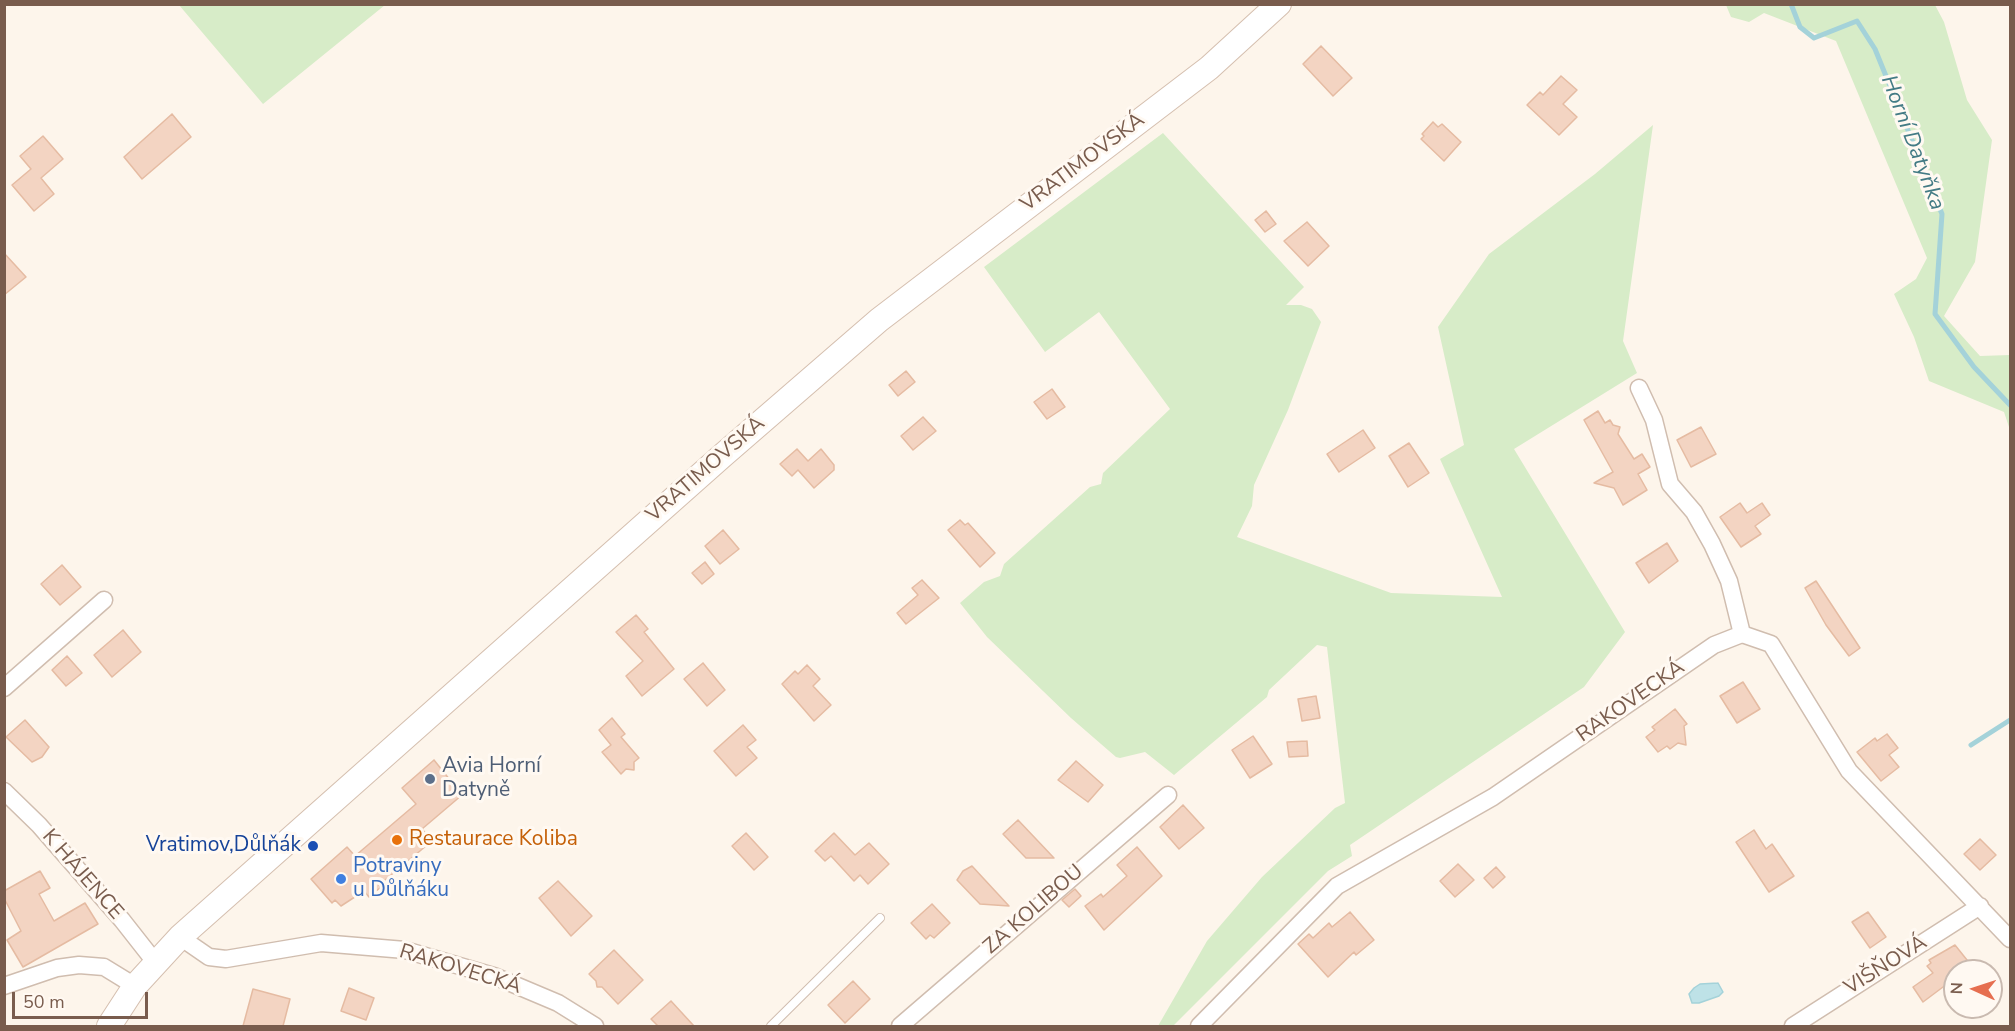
<!DOCTYPE html>
<meta charset="utf-8">
<style>
body{margin:0}
#map{position:relative;width:2015px;height:1031px;overflow:hidden;background:#fdf5eb;font-family:"Nunito Sans",sans-serif}
canvas{display:block}
.frame{position:absolute;inset:0;border:6px solid #795c4d;pointer-events:none}
.north{position:absolute;left:1943px;top:959px;width:60px;height:60px;box-sizing:border-box;background:#fff9f2;border:2px solid #c9bab0;border-radius:50%;rotate:273deg;font-size:16px;font-weight:700;line-height:24px;text-align:center;color:#795c4d}
.north::after{content:'';display:block;margin:auto;width:21px;height:27px;background:#e66f50;clip-path:polygon(50% 0,100% 100%,50% 72%,0 100%)}
.scale{position:absolute;left:12px;top:992px;width:136px;height:27px;box-sizing:border-box;border:3px solid #795c4d;border-top:0;padding-left:8px;font-size:18px;line-height:21px;white-space:nowrap;color:#795c4d;-webkit-text-stroke:4px #fff9f2;paint-order:stroke}
</style>
<div id="map">
<canvas width="2015" height="1031"></canvas>
<div class="frame"></div>
<div class="north">N</div>
<div class="scale">50 m</div>
</div>
<script>
const ctx = document.querySelector('canvas').getContext('2d');
ctx.lineJoin = 'round';
function fillPath(path, color) { ctx.fillStyle = color; ctx.fill(path, 'evenodd'); }
const shape = rows => new Path2D(rows.map(r => 'M' + r).join(''));
function trace(path, color, width, dash) { ctx.strokeStyle = color; ctx.lineWidth = width; ctx.lineCap = dash ? 'butt' : 'round'; ctx.setLineDash(dash || []); ctx.stroke(path); }
function drawText(font, color, halo, rows, align = 'center') {
  ctx.font = font + ' "Nunito Sans",sans-serif'; ctx.lineWidth = 6; ctx.setLineDash([]); ctx.textBaseline = 'middle'; ctx.strokeStyle = halo; ctx.fillStyle = color; for (const [text, x, y, turn = 0] of rows) {
    ctx.save(); ctx.translate(x, y); ctx.rotate((+turn || 0) * Math.PI / 180); ctx.textAlign = isNaN(turn) ? turn : align; if (halo) ctx.strokeText(text, 0, 0); ctx.fillText(text, 0, 0); ctx.restore();
  }
}
fillPath(shape([
 [179,5,385,5,263,104],
 [1726,5,1935,5,1944,22,1967,100,1992,140,1975,262,1944,316,1980,356,2010,355,2010,430,2004,412,1929,381,1914,337,1894,294,1916,279,1927,258,1836,41,1764,13,1749,22,1731,17],
 [1653,125,1623,341,1637,373,1514,449,1625,632,1584,687,1350,845,1352,856,1328,871,1173,1026,1158,1026,1207,941,1262,877,1335,808,1345,803,1327,647,1317,645,1269,690,1267,697,1174,775,1145,752,1120,758,1116,757,1071,718,987,637,960,603,984,582,1000,576,1004,564,1090,487,1101,484,1103,473,1170,409,1099,312,1045,352,984,267,1163,133,1304,287,1286,305,1301,305,1312,309,1321,322,1288,410,1254,485,1252,506,1237,537,1391,593,1502,597,1440,459,1464,445,1438,327,1489,254,1595,174]
]), '#d7ecc8');
const water = shape([
 [1718,983,1723,992,1719,996,1699,1003,1692,1003,1689,994,1694,988,1700,984,1718,983]
]);
fillPath(water, '#bee2e7');
trace(water, '#a4d2d9', 1.5);
trace(shape([
 [1791,4,1800,27,1814,38,1857,21,1875,49,1942,214,1935,314,1974,367,2010,405],
 [1971,745,2010,720]
]), '#a4d2d9', 5);
const building = shape([
 [1321,46,1352,78,1333,96,1303,64,1321,46],
 [1561,76,1577,90,1563,104,1577,117,1559,135,1527,105,1540,92,1543,95,1561,76],
 [172,114,191,137,142,179,124,157,172,114],
 [1433,122,1438,127,1442,124,1461,142,1444,161,1421,139,1424,136,1422,134,1433,122],
 [43,136,63,159,41,178,54,194,34,211,12,185,31,169,20,156,43,136],
 [1266,211,1276,224,1265,232,1255,220,1266,211],
 [1307,222,1329,246,1308,266,1284,241,1307,222],
 [4,253,26,277,4,295,4,253],
 [906,371,915,382,898,396,889,385,906,371],
 [1052,389,1065,407,1047,419,1034,402,1052,389],
 [1598,411,1605,423,1610,420,1613,425,1620,427,1618,434,1634,459,1642,454,1650,467,1638,474,1647,490,1623,505,1614,488,1594,483,1613,472,1584,420,1598,411],
 [923,417,936,431,913,450,901,436,923,417],
 [1701,427,1716,454,1691,467,1677,440,1701,427],
 [1363,430,1375,448,1339,472,1327,454,1363,430],
 [1409,443,1429,473,1408,487,1389,456,1409,443],
 [797,449,808,461,821,449,834,465,834,470,814,488,798,470,792,476,780,464,797,449],
 [1740,503,1747,513,1762,503,1770,515,1755,526,1761,534,1741,547,1720,517,1740,503],
 [960,520,965,525,968,523,995,553,980,567,948,530,960,520],
 [723,530,739,549,720,564,705,546,723,530],
 [1667,543,1678,561,1649,583,1636,563,1667,543],
 [705,562,714,574,702,584,692,573,705,562],
 [62,565,81,587,60,605,41,584,62,565],
 [922,580,939,598,906,624,897,613,918,595,912,588,922,580],
 [1816,581,1860,648,1849,656,1826,625,1805,588,1816,581],
 [636,615,648,629,644,632,674,669,642,696,626,676,643,661,616,632,636,615],
 [123,630,141,652,112,677,94,655,123,630],
 [67,656,82,673,66,686,52,670,67,656],
 [703,663,725,690,707,706,684,679,703,663],
 [807,665,820,679,813,686,831,705,814,721,782,684,795,671,798,674,807,665],
 [1743,682,1760,709,1737,723,1720,696,1743,682],
 [1316,696,1320,718,1302,721,1298,699,1316,696],
 [1675,709,1687,724,1684,726,1686,745,1678,743,1670,749,1667,746,1658,752,1646,737,1655,730,1652,727,1675,709],
 [612,718,625,734,621,737,639,758,634,762,634,770,626,769,621,774,602,752,611,745,599,730,612,718],
 [25,720,49,747,42,757,32,762,6,737,25,720],
 [743,725,756,740,747,747,757,758,736,776,714,751,743,725],
 [1887,734,1898,748,1889,755,1899,767,1881,781,1857,752,1875,738,1877,741,1887,734],
 [1253,736,1272,764,1250,778,1232,750,1253,736],
 [1307,741,1308,756,1289,757,1287,742,1307,741],
 [434,760,462,795,422,829,432,841,379,885,381,887,369,897,364,891,341,906,335,900,332,903,311,879,347,847,355,856,416,804,402,788,434,760],
 [1076,761,1103,785,1088,802,1058,780,1076,761],
 [1183,805,1204,828,1179,849,1160,827,1183,805],
 [1018,820,1054,858,1026,858,1003,834,1018,820],
 [1754,830,1766,849,1772,844,1794,876,1769,892,1736,842,1754,830],
 [746,833,768,857,754,870,732,846,746,833],
 [834,833,855,855,869,843,889,864,868,884,860,875,854,881,831,856,825,861,815,851,834,833],
 [1980,839,1996,855,1980,870,1964,854,1980,839],
 [1137,847,1162,876,1104,930,1085,906,1101,894,1103,897,1127,876,1117,865,1137,847],
 [1458,864,1474,880,1455,897,1440,881,1458,864],
 [972,866,1009,906,980,904,957,880,963,871,972,866],
 [1496,867,1505,877,1493,888,1484,878,1496,867],
 [40,871,50,888,39,894,54,921,85,903,98,924,23,967,7,940,21,931,4,898,4,891,40,871],
 [558,881,592,916,571,936,539,898,558,881],
 [1075,889,1081,896,1069,907,1062,900,1075,889],
 [932,904,950,923,934,938,930,935,926,939,911,923,932,904],
 [1350,912,1374,940,1356,955,1354,952,1328,977,1298,944,1309,934,1313,938,1329,923,1332,927,1350,912],
 [1868,912,1886,937,1870,948,1852,922,1868,912],
 [1955,945,1971,965,1964,971,1955,971,1955,978,1923,1002,1913,987,1933,973,1927,966,1931,963,1929,960,1955,945],
 [614,950,643,980,618,1004,602,987,597,987,596,981,589,974,614,950],
 [853,981,870,999,845,1023,828,1005,853,981],
 [349,988,374,998,366,1020,341,1011,349,988],
 [253,989,290,999,283,1026,243,1026,253,989],
 [671,1001,694,1026,658,1026,651,1019,671,1001]
]);
fillPath(building, '#f3d4c2');
trace(building, '#e5bba2', 1.5);
const lane = shape([
 [771,1026,880,918]
]);
const street = shape([
 [1639,388,1654,420,1670,484,1694,512,1712,544,1729,581,1742,634],
 [4,688,104,600],
 [4,791,39,825,122,920,155,962],
 [180,937,209,957,226,959,321,943,405,950,494,976,558,1003,595,1026],
 [4,986,57,968,79,965,104,967,135,986],
 [900,1026,1168,795],
 [1199,1026,1337,886,1493,797,1714,645,1742,634,1771,644,1849,771,2010,939],
 [1793,1026,1980,906]
]);
const secondary = shape([
 [109,1026,135,986,180,937,722,456,879,320,1209,68,1279,4]
]);
trace(lane, '#d0bdaf', 10);
trace(street, '#d0bdaf', 19);
trace(secondary, '#d5bfaf', 26);
trace(lane, '#fff', 8);
trace(street, '#fff', 16);
trace(secondary, '#fff', 24);
for (const [x, y, r, color] of [
 [430,779,6,"#5c6f8a"],
 [397,840,6,"#e8710a"],
 [313,846,6,"#1a4fb4"],
 [341,879,6,"#3f7fe0"]
]) { const dot = new Path2D(); dot.arc(x, y, r, 0, 2 * Math.PI); ctx.fillStyle = color; ctx.fill(dot); trace(dot, '#fff9f2', 2); }
drawText('21px', '#795c4d', '#fff9f2', [
 ["VRATIMOVSKÁ",1083,163,-37],
 ["VRATIMOVSKÁ",706,470,-41],
 ["RAKOVECKÁ",1631,702,-35],
 ["K HÁJENCE",82,875,49],
 ["ZA KOLIBOU",1034,910,-41],
 ["VIŠŇOVÁ",1886,966,-32],
 ["RAKOVECKÁ",460,970,17]
]);
drawText('21px', '#4e5e75', '#fff9f2', [
 ["Avia Horní",442,767],
 ["Datyně",442,791]
], 'left');
drawText('21px', '#c56008', '#fff9f2', [
 ["Restaurace Koliba",409,840]
], 'left');
drawText('21px', '#164399', '#fff9f2', [
 ["Vratimov,Důlňák",301,846]
], 'right');
drawText('21px', '#366cbe', '#fff9f2', [
 ["Potraviny",353,867],
 ["u Důlňáku",353,891]
], 'left');
drawText('italic 22px', '#437b85', '#fff9f2', [
 ["Horní Datyňka",1912,143,69]
]);
</script>
